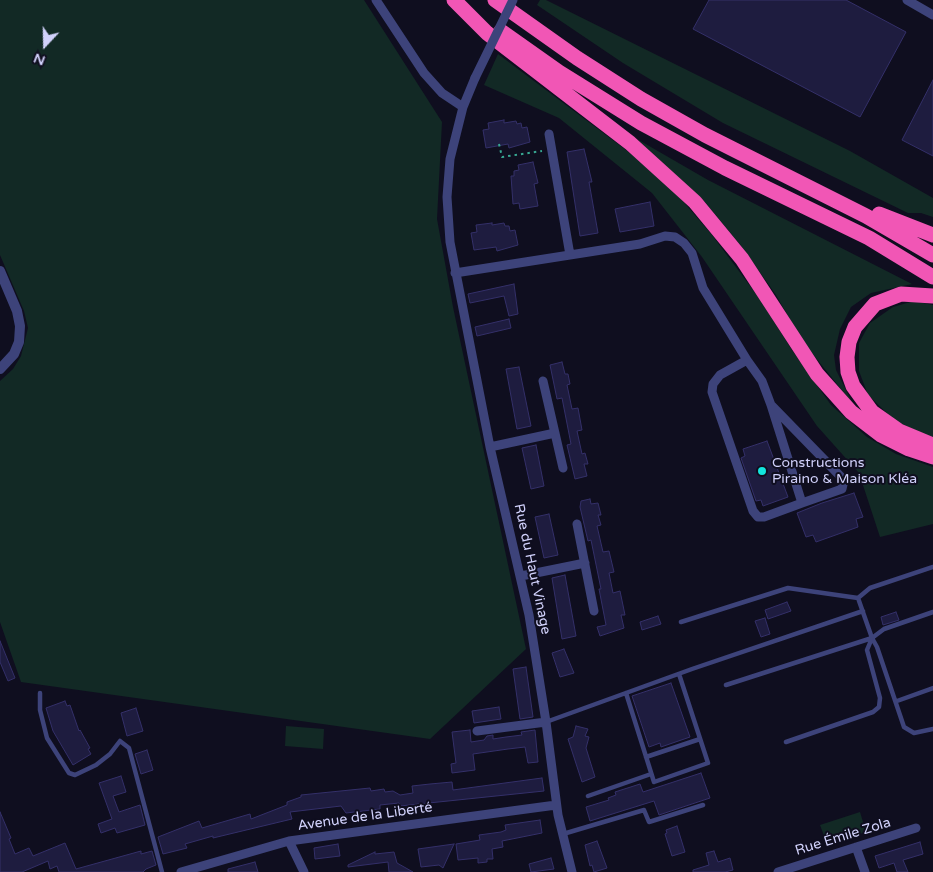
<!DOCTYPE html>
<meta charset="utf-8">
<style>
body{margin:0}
#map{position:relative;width:933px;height:872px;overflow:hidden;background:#0f0e1f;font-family:"Varela Round",sans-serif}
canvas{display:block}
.north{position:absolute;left:20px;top:20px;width:50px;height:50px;-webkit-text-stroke:4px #0f0e1f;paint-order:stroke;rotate:201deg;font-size:14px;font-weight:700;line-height:20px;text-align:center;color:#d1d1fb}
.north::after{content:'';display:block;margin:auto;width:18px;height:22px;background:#d1d1fb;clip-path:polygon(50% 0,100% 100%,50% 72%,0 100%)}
</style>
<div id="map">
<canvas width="933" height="872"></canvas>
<div class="north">N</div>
</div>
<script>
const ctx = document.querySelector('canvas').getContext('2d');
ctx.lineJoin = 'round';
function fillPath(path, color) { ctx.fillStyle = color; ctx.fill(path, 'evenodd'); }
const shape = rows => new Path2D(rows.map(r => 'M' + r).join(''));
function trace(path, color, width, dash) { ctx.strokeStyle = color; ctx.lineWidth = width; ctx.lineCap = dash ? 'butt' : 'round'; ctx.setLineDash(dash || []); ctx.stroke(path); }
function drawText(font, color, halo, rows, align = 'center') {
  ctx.font = font + ' "Varela Round",sans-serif'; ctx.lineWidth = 4; ctx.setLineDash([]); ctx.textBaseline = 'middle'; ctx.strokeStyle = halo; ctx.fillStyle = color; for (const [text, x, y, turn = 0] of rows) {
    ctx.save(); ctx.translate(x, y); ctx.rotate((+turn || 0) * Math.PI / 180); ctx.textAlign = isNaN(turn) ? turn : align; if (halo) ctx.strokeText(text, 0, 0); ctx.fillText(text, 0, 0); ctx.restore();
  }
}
fillPath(shape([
 [0,0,364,0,442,122,437,219,453,307,526,649,430,739,21,682,0,622,0,381,13,369,21,356,28,328,24,311,0,255],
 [540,0,546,0,850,151,933,198,933,217,921,213,908,213,723,123,623,63,537,5],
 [498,54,630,153,676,193,712,235,759,298,792,350,831,405,867,437,896,454,933,467,933,524,880,537,859,473,817,426,702,257,652,193,559,118,484,85],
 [637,139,708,180,912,284,871,293,851,307,840,329,834,355,836,370,853,404,803,342,776,295,742,247,705,202],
 [914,301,933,305,933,439,894,420,868,395,859,371,859,343,870,323,893,307],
 [286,726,324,729,323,749,285,746],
 [860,812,866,832,827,844,820,825]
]), '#122925');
const building = shape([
 [709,0,846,0,906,32,860,117,693,29,709,0],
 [933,80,933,156,902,140,933,80],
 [504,120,504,123,516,121,517,124,521,123,522,128,527,127,530,142,509,148,508,144,486,148,483,130,489,129,488,123,504,120],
 [584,149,592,182,589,182,598,233,580,236,567,152,584,149],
 [533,162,538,183,534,184,538,206,520,209,519,203,513,204,511,176,514,176,514,171,519,170,518,165,533,162],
 [650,202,654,226,620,232,615,209,650,202],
 [492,223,492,225,504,223,505,226,509,226,510,231,515,230,518,245,497,251,496,247,474,250,471,233,477,232,476,225,492,223],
 [514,284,518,314,509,316,504,296,470,303,468,294,514,284],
 [509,319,511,328,477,336,475,327,509,319],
 [562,362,565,374,568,374,570,384,567,385,572,409,578,408,582,430,577,431,582,454,585,453,588,464,584,464,587,476,575,479,567,445,571,444,562,398,557,399,550,365,562,362],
 [519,367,531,426,517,429,506,369,519,367],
 [767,441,788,497,763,506,761,500,756,501,741,458,745,456,743,449,767,441],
 [536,445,544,486,531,489,522,448,536,445],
 [854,493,863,517,856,519,858,527,816,542,813,535,806,537,797,513,822,503,854,493],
 [590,499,591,504,598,503,601,515,598,515,601,525,597,526,603,552,609,551,614,572,609,573,613,593,620,591,625,615,621,615,624,628,600,636,597,627,606,625,599,589,601,589,591,540,588,541,580,507,581,501,590,499],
 [549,514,558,555,544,558,535,517,549,514],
 [565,575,576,636,562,639,552,578,565,575],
 [787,602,791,611,768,619,765,610,787,602],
 [896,612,899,620,883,625,881,617,896,612],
 [658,616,661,624,642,630,640,622,658,616],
 [765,618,770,634,761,637,755,621,765,618],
 [0,641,15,678,8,681,0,662,0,641],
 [564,649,574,673,560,677,552,653,564,649],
 [526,667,533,717,520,719,513,669,526,667],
 [671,683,690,737,661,747,660,743,649,747,632,696,671,683],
 [65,701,67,706,70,705,79,731,80,730,90,748,88,749,91,754,73,765,53,731,46,708,65,701],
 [499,707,501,719,474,723,472,711,499,707],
 [136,708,143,731,127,736,121,713,136,708],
 [576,726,588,729,585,736,589,737,586,748,595,777,582,782,568,739,573,737,576,726],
 [470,730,471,742,484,740,487,736,493,735,493,739,506,737,522,735,521,732,535,730,538,762,528,763,525,747,508,749,473,754,475,770,452,773,451,764,456,763,452,732,470,730],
 [147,750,153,770,141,774,135,754,147,750],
 [701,773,710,798,659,815,654,801,590,821,586,807,609,800,608,798,616,795,615,792,640,784,643,792,701,773],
 [121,776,126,792,113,796,119,812,140,805,145,825,117,833,115,828,101,833,98,824,112,819,99,783,121,776],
 [542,778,544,791,400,806,399,803,380,805,380,809,346,813,341,806,290,812,292,819,213,838,213,836,185,844,187,848,163,854,158,837,199,821,202,828,250,814,251,819,287,805,287,802,301,797,301,795,370,788,371,791,384,789,385,792,393,791,400,795,413,793,412,786,430,784,452,782,453,790,542,778],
 [0,812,11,838,9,839,15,854,29,848,33,856,65,843,76,869,141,851,141,854,152,851,156,865,146,869,143,872,59,872,57,866,50,869,48,861,22,872,0,872,0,812],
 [540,820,542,833,502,841,503,847,492,849,493,859,487,859,487,862,478,863,478,858,458,860,456,844,480,840,479,835,501,832,506,830,505,825,540,820],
 [677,826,685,852,672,856,665,834,667,833,666,830,677,826],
 [597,841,607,868,594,872,592,865,590,866,585,845,597,841],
 [920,842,923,854,903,860,908,872,897,872,894,863,879,868,875,856,920,842],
 [338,844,340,856,315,859,314,848,338,844],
 [454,844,443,868,439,865,421,867,418,849,454,844],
 [714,851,718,862,730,858,733,870,725,872,693,872,693,870,709,865,706,853,714,851],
 [375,852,375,854,394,852,397,863,413,872,389,872,388,862,348,867,348,865,375,852],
 [551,858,554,869,531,872,529,864,551,858],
 [255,862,258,872,228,872,228,869,255,862]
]);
fillPath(building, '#1e1c3f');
trace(building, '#343069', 1);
trace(shape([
 [499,144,502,157,542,151]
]), '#38a892', 2, [2.5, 4]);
trace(shape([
 [858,598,870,588,933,567],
 [681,622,788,588,858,598,872,638,867,650,880,698,879,707,873,712,786,742],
 [872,638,877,647,904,727,914,733,933,729],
 [726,685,872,638,884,629,933,612],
 [40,693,40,710,47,738,69,773,75,775,96,765,110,754,120,741,129,748,162,872],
 [626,693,654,782,708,763,679,674],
 [897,701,933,688],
 [546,722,692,669,863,611],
 [646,757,700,739],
 [588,796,651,774],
 [563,834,644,810,649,822,703,805]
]), '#3d437a', 4.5);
trace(shape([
 [376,0,424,73,442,93,463,107],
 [907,0,933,15],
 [475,78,463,107,450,159,447,197,450,242,490,447,529,615,546,722,558,815,572,872],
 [549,134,570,255],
 [455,273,640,244,665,236,675,237,684,243,692,253,703,288,747,360,720,375,713,384,712,392,753,511,758,517,764,517,802,503,771,405,762,381,747,360],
 [543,381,563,468],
 [772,406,844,480,842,489,802,503],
 [490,447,555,433],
 [577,524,594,611],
 [521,576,585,563],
 [477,731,546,722],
 [289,841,304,872],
 [856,847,865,872],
 [181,872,289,841,556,805],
 [778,872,916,828]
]), '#3d437a', 9);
trace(shape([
 [0,271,17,311,20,326,19,342,14,354,0,369]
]), '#3d437a', 10);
trace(shape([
 [454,0,487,33,630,143,695,202,742,259,817,374,851,412,881,435,909,449,933,457],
 [495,0,577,58,641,99,705,135,866,216,933,255],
 [501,31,559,72,641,123,725,168,869,238,933,277],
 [879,214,933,235],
 [933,296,901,294,875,304,855,327,849,342,847,357,848,372,853,386,872,412,899,431,933,445]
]), '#f156b5', 15);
trace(shape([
 [475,78,513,0]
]), '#3d437a', 9);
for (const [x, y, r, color] of [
 [762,471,5,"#13e5de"]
]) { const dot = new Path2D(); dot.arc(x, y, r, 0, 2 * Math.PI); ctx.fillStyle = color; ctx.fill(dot); trace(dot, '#0f0e1f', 2); }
drawText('14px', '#d1d1fb', '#0f0e1f', [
 ["Constructions",772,463],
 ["Piraino & Maison Kléa",772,479]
], 'left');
drawText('14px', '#d1d1fb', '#0f0e1f', [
 ["Rue du Haut Vinage",532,569,78],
 ["Avenue de la Liberté",365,817,-8],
 ["Rue Émile Zola",843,837,-17]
]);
</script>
